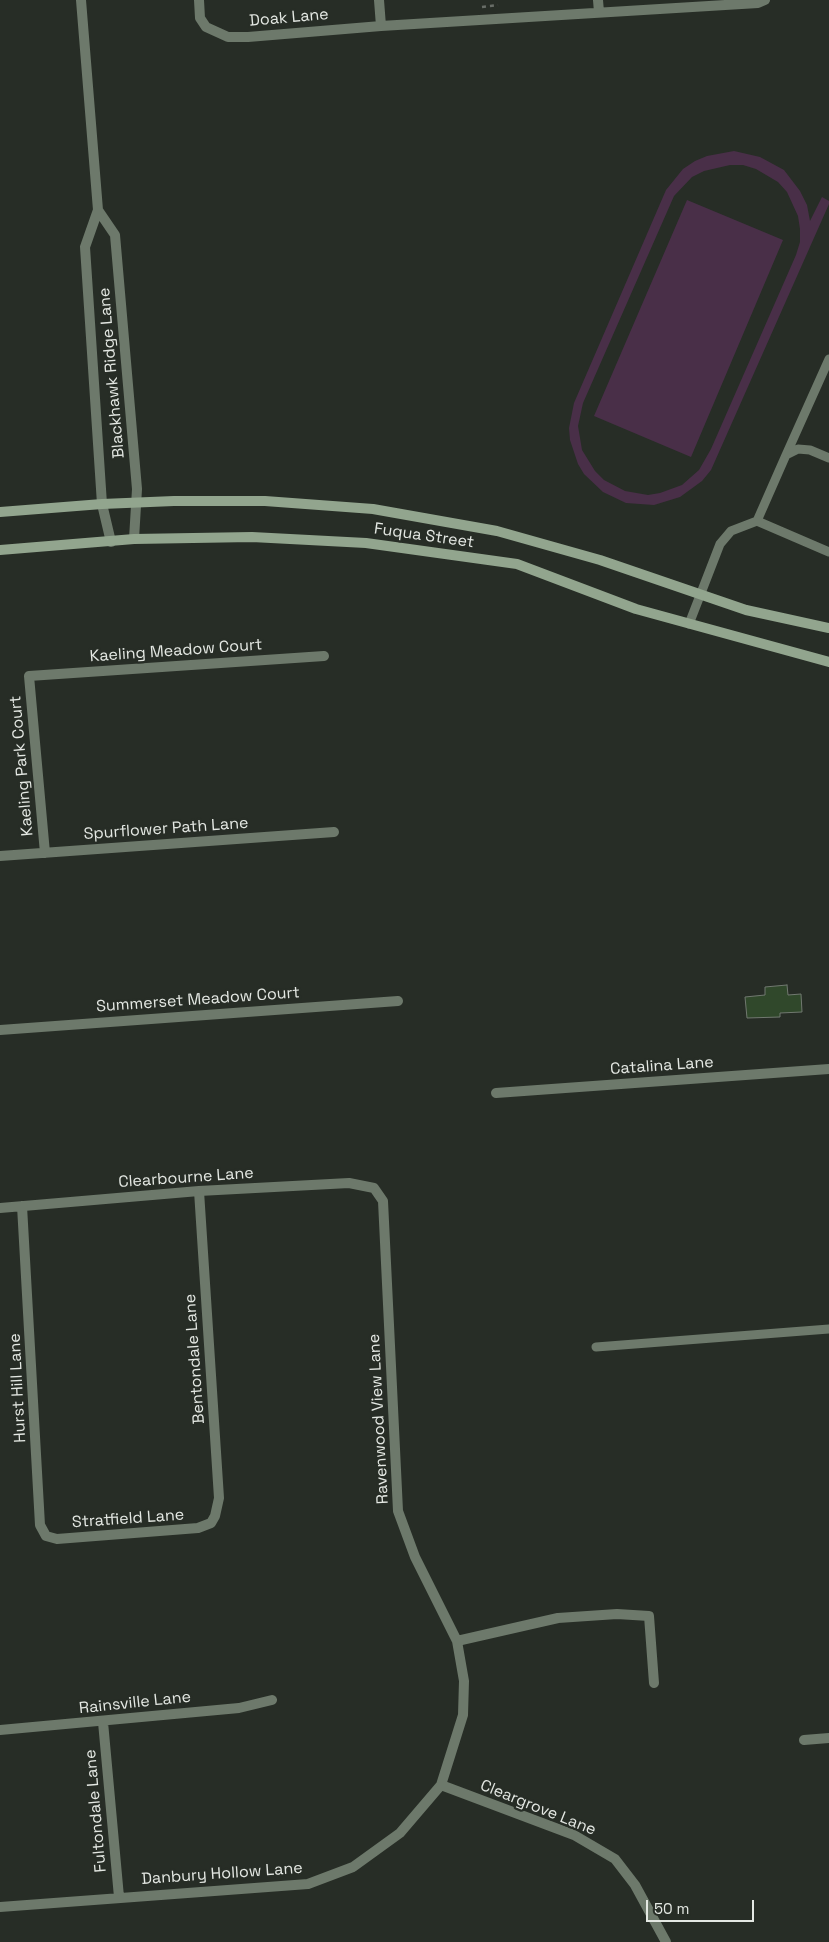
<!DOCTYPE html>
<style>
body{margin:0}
#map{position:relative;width:829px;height:1942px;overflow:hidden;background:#272d26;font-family:"Space Grotesk",sans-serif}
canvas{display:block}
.scale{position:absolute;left:646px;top:1900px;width:108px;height:22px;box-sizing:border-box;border:2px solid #e4e8e3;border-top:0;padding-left:6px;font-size:15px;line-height:18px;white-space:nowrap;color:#e4e8e3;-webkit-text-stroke:4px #272d26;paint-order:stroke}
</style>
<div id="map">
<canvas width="829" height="1942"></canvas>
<div class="scale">50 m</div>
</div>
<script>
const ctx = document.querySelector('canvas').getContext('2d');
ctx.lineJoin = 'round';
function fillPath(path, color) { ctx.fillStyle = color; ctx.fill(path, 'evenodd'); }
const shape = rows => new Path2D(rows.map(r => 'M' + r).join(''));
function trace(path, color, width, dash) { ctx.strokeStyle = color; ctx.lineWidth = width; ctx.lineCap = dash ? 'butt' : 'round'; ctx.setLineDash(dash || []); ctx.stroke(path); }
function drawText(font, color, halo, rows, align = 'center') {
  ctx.font = font + ' "Space Grotesk",sans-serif'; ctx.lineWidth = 4.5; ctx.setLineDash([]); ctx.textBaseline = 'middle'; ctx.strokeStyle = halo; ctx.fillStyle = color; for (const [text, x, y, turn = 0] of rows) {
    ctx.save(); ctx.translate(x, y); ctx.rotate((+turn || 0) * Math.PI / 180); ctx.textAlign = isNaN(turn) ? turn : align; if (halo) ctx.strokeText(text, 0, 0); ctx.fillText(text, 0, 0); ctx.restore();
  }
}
fillPath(shape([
 [734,151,760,157,784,170,800,191,807,205,810,221,822,197,829,201,829,204,711,470,702,481,680,497,654,505,626,503,603,492,584,474,578,464,570,440,569,428,574,403,666,190,683,169,695,161,707,156],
 [730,165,743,165,756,169,778,182,787,192,798,216,800,229,800,242,796,255,711,449,699,470,682,485,660,493,648,495,625,491,604,480,595,471,582,450,578,426,583,403,674,196,692,177,704,171],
 [687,200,783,240,691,457,594,416]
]), '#492f48');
const building = shape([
 [787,985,788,995,801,994,802,1012,780,1013,780,1017,747,1018,745,997,765,995,765,987,787,985]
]);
fillPath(building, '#30482b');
trace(building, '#717970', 1);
trace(shape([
 [482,7,498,5]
]), '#686d67', 2.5, [4, 4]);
trace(shape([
 [786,455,829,359],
 [757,521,786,455,798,449,810,450,829,458],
 [689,624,720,544,731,531,757,521,829,552],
 [596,1347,829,1329]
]), '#6d796b', 9);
trace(shape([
 [81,0,98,210,85,247,102,504,111,542],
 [199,0,200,18,206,27,228,37,248,37,381,26,758,3,765,0],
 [379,0,381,26],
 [598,0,599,12],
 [98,210,115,235,137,489,134,539],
 [45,853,29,676,324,656],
 [0,856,334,832],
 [0,1030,398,1001],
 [496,1093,829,1069],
 [22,1206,40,1525,46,1536,57,1539,198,1528,211,1523,215,1516,219,1498,199,1191],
 [0,1208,199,1191,349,1183,374,1188,383,1201,398,1511,415,1557,457,1641,464,1681,463,1715,441,1785,400,1833,353,1867,308,1884,0,1907],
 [457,1641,558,1618,617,1614,649,1616,654,1683],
 [103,1722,119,1897],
 [0,1730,239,1708,272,1700],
 [804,1740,829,1738],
 [441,1785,574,1835,615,1859,635,1885,666,1942]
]), '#6d796b', 10);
trace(shape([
 [0,512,102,504,174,501,265,501,373,509,497,531,600,560,746,610,829,628],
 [0,550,134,539,252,537,366,543,517,564,636,609,829,662]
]), '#92a58e', 10);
drawText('16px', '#e4e8e3', '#272d26', [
 ["Doak Lane",289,18,-5],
 ["Blackhawk Ridge Lane",112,373,-95],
 ["Fuqua Street",424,536,8],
 ["Kaeling Meadow Court",176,651,-4],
 ["Kaeling Park Court",22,766,-95],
 ["Spurflower Path Lane",166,829,-4],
 ["Summerset Meadow Court",198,1000,-4],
 ["Catalina Lane",662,1066,-4],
 ["Clearbourne Lane",186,1178,-4],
 ["Bentondale Lane",195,1359,-94],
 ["Hurst Hill Lane",18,1388,-93],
 ["Ravenwood View Lane",379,1419,-93],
 ["Stratfield Lane",128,1519,-4],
 ["Rainsville Lane",135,1703,-6],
 ["Cleargrove Lane",538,1808,22],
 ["Fultondale Lane",96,1811,-95],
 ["Danbury Hollow Lane",222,1874,-4]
]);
</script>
